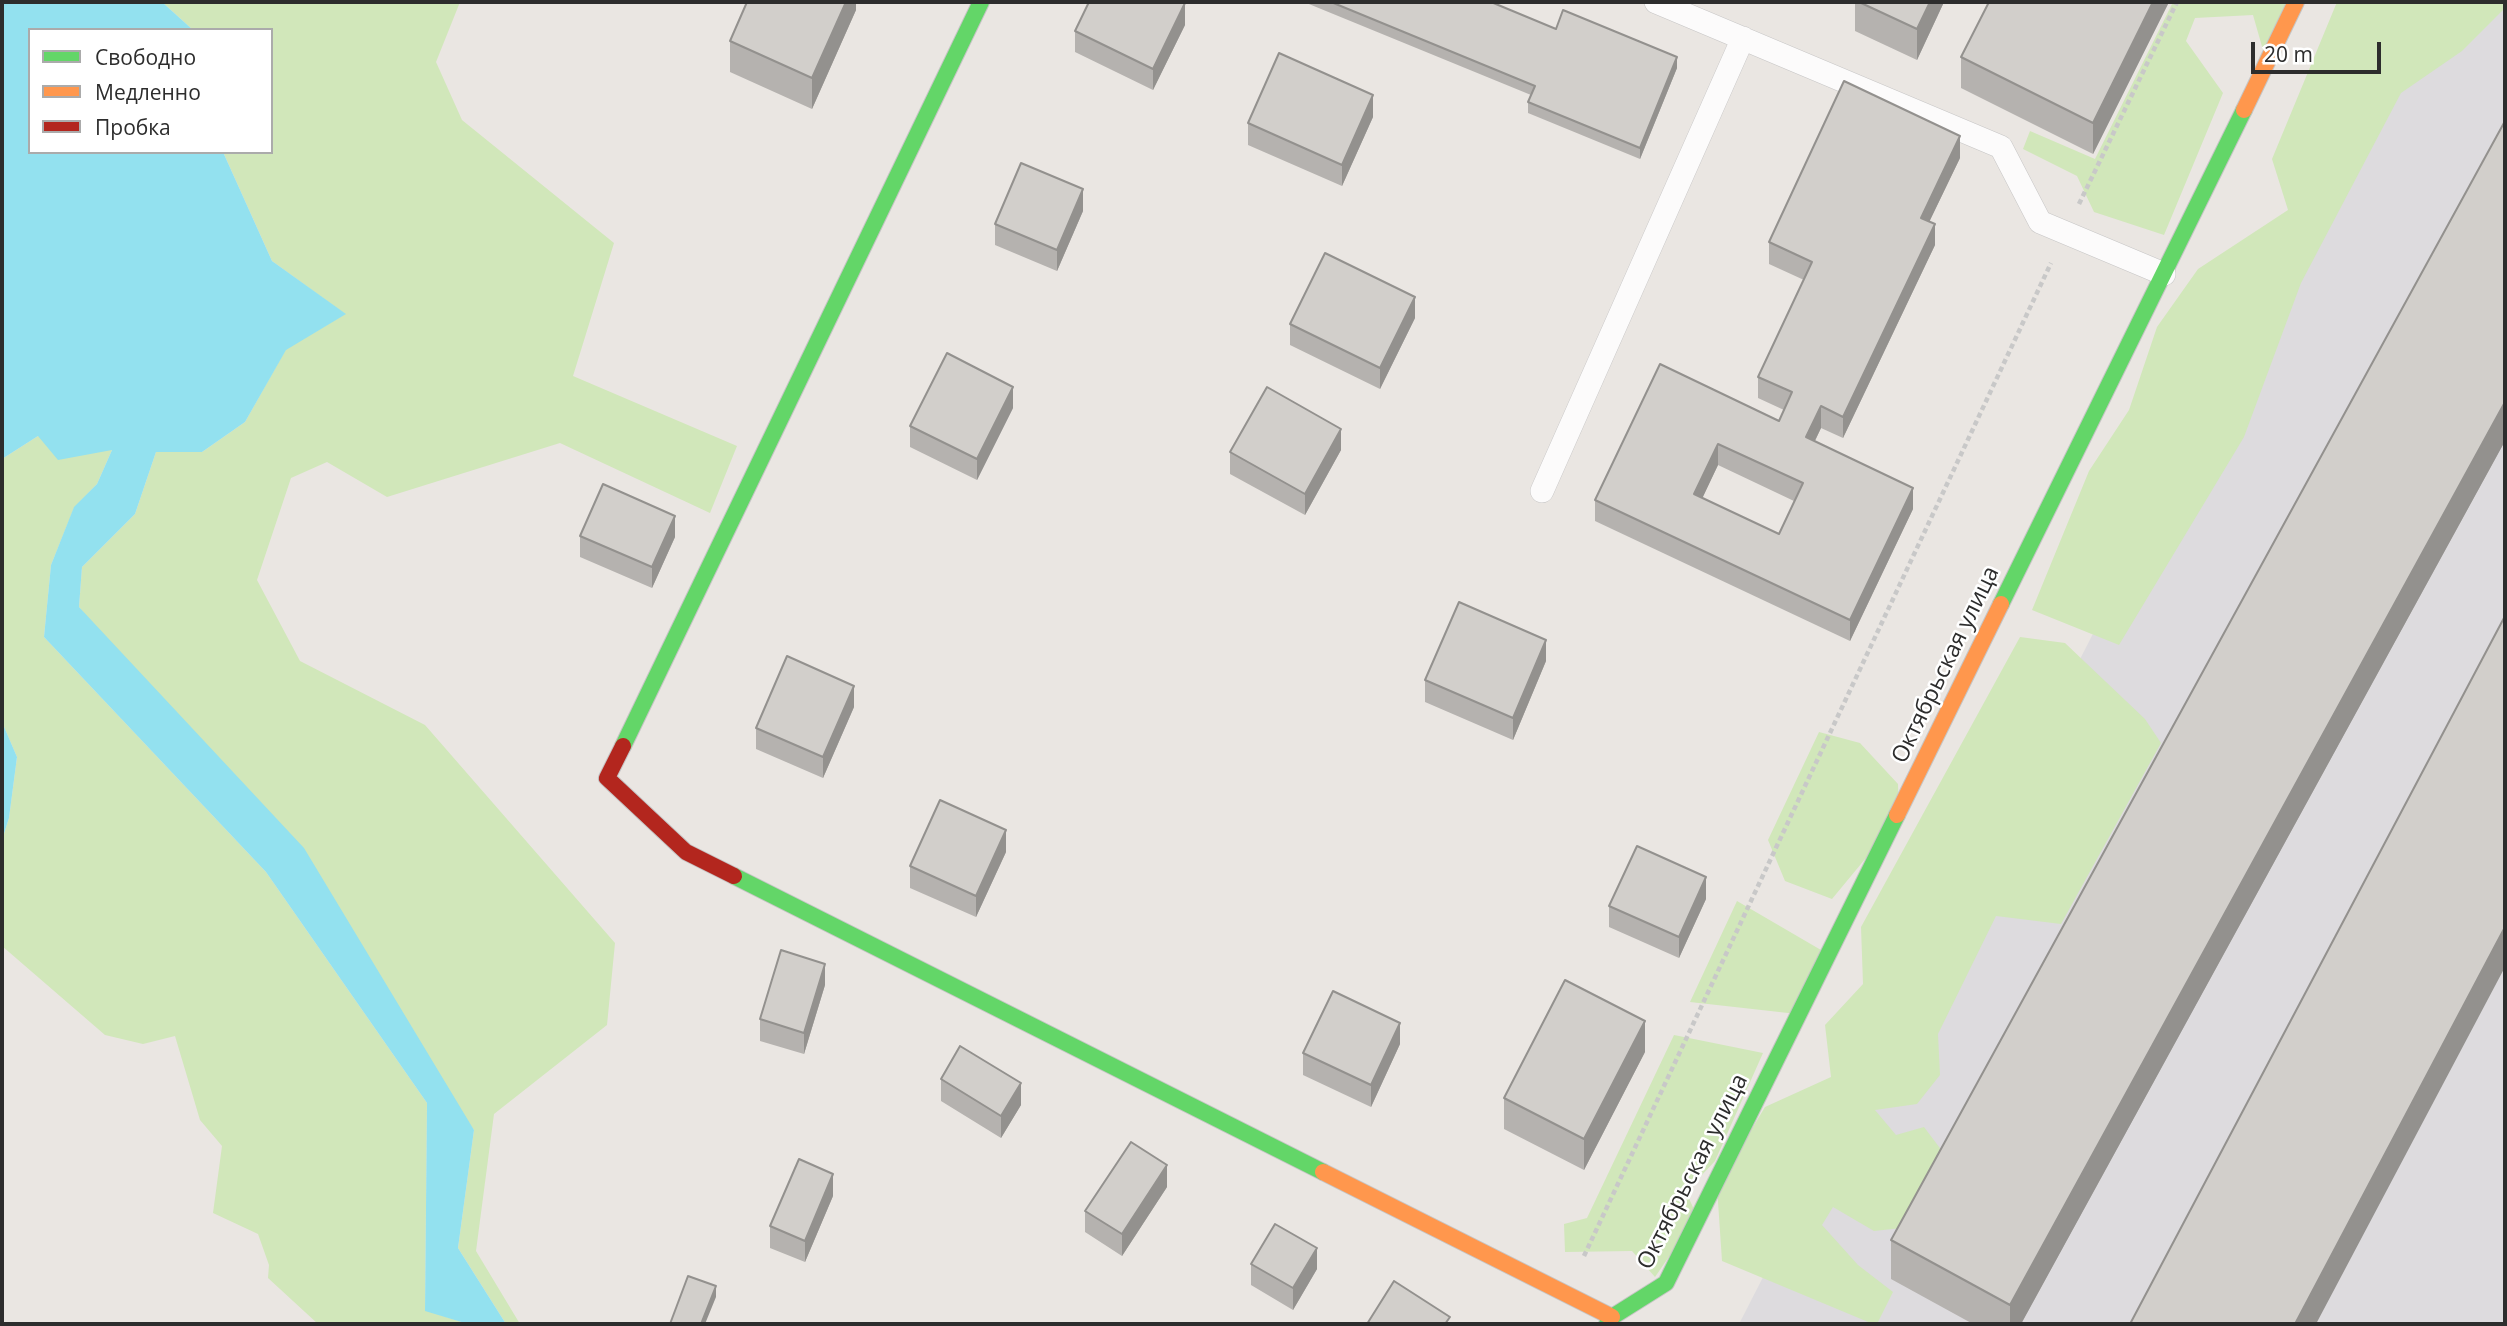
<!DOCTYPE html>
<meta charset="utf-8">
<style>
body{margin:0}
#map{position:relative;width:2507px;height:1326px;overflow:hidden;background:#eae6e2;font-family:"Open Sans",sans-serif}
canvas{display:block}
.frame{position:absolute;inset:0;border:4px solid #2d2d2d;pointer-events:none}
.legend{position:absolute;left:28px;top:28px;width:245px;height:126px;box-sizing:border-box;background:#fff;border:2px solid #ababab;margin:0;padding:9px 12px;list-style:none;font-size:21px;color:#2d2d2d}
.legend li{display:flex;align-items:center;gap:14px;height:35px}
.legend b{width:35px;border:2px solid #ababab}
.scale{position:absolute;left:2251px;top:42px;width:130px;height:32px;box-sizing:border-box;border:4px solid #2d2d2d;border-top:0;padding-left:9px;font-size:21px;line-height:24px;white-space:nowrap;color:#2d2d2d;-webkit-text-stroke:5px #fff;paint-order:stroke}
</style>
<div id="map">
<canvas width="2507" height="1326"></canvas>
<div class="frame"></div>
<ul class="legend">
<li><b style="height:9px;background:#63d668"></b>Свободно</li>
<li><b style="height:9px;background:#ff974d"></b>Медленно</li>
<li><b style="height:9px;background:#b3261e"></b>Пробка</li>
</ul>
<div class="scale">20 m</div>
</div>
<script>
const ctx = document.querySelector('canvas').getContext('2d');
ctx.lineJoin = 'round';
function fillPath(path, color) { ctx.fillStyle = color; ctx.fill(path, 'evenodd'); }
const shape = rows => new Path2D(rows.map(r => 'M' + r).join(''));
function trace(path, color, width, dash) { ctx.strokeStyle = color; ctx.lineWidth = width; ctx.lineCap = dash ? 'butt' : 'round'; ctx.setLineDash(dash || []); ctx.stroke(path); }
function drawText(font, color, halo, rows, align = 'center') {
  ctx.font = font + ' "Open Sans",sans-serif'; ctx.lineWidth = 5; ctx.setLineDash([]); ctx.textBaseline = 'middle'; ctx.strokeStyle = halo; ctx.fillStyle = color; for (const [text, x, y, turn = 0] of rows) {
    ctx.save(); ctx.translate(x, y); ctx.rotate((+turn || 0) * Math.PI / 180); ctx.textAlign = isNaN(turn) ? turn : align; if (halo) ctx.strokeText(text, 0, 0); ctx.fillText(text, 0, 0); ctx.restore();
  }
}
fillPath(shape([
 [2417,2,2505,2,2505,1324,1739,1324]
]), '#dddbde');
fillPath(shape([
 [162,2,460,2,436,62,462,120,614,243,573,376,737,446,710,513,560,443,387,497,327,462,291,478,257,580,300,661,425,725,615,943,607,1025,494,1114,476,1251,520,1324,506,1324,458,1248,474,1130,79,607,82,567,135,514,156,452,202,452,245,422,286,349,345,314,272,261,223,152,271,152,271,30,193,30],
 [2173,2,2287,2,2265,57,2253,15,2195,18,2186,41,2223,93,2164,235,2094,212,2077,176,2023,149,2030,131,2095,159],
 [2337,2,2505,2,2505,8,2462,51,2401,93,2301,283,2244,437,2119,645,2032,610,2089,471,2129,410,2157,327,2198,269,2288,210,2272,159],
 [38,436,112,450,97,484,74,508,51,565,44,637,266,872,427,1103,425,1310,468,1324,318,1324,268,1278,269,1265,258,1234,213,1213,222,1146,200,1120,175,1036,143,1044,105,1035,2,946,2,840,9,818,17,757,2,722,2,459],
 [2020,637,2065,643,2145,719,2161,743,2061,924,1996,916,1938,1034,1940,1075,1917,1104,1875,1110,1896,1135,1924,1127,1961,1176,1939,1224,1874,1231,1833,1207,1822,1225,1858,1265,1893,1292,1877,1324,1873,1324,1722,1261,1717,1187,1765,1107,1831,1077,1825,1025,1863,984,1861,927],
 [1819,732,1860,743,1898,784,1899,818,1832,899,1785,881,1768,840],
 [1737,901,1821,950,1797,1014,1690,1002],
 [1674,1035,1763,1053,1715,1161,1686,1192,1697,1216,1655,1277,1632,1251,1565,1252,1564,1224,1587,1218]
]), '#d1e7ba');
fillPath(shape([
 [2,2,162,2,193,30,30,30,30,152,223,152,272,261,346,314,286,350,245,422,202,452,156,452,135,514,82,567,79,607,304,848,474,1130,458,1248,506,1324,468,1324,425,1311,427,1103,266,872,44,637,51,565,74,507,97,484,112,450,58,460,38,436,2,459],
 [2,722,17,757,9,818,2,840]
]), '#93e1ef');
const lane = shape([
 [1656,2,2001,147,2040,222,2164,274],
 [1542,491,1743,38]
]);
const fast = shape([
 [2001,604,2244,110],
 [623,746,981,2],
 [734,876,1323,1172],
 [1607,1324,1612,1317,1666,1283,1897,815]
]);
const slow = shape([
 [2244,110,2296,2],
 [1897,815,2001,604],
 [1323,1172,1612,1317]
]);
const jam = shape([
 [623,746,607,778,686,852,734,876]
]);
trace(lane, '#c6c5c5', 24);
trace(fast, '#c6c5c5', 18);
trace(slow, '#c6c5c5', 18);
trace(jam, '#c6c5c5', 18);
trace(shape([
 [2079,204,2177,2],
 [1584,1256,2051,263]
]), '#c8c8c8', 4.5, [5, 3.5]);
trace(lane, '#fcfbfb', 23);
trace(fast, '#63d668', 16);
trace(slow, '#ff974d', 16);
trace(jam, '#b3261e', 16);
fillPath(shape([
 [856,2,856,10,812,109,730,72,730,41],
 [1304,2,1491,2,1556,29,1677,68,1640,159,1528,113,1528,102,1531,95],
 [1855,2,1944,2,1917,60,1855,31],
 [2169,2,2093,154,1961,88,1961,57],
 [1185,25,1153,90,1075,52,1075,31],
 [1373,117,1342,186,1248,145,1248,123],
 [1960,158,1929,222,1935,245,1843,438,1821,428,1815,441,1913,509,1850,641,1595,521,1595,500,1660,364,1779,421,1784,410,1758,398,1758,377,1804,280,1769,264,1769,242],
 [1718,465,1794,501,1779,534,1702,498],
 [1083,211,1057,271,995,245,995,224],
 [1415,318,1380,389,1290,345,1290,324],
 [1013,408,977,480,910,447,910,426],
 [2505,441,2021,1324,1973,1324,1891,1279,1891,1240],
 [1341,450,1305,515,1230,474,1230,452],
 [580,536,675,537,652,588,580,557],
 [1546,661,1513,740,1425,702,1425,680],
 [854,707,823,778,756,749,756,728],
 [1006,852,976,917,910,888,910,866],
 [1706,899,1679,958,1609,927,1609,906],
 [825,985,804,1054,760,1041,760,1019],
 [1400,1044,1371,1107,1303,1075,1303,1053],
 [1645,1052,1584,1170,1504,1129,1504,1098],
 [941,1079,1021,1105,1001,1138,941,1101],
 [1167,1187,1122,1256,1085,1232,1085,1211],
 [833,1196,805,1262,770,1248,770,1226],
 [1251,1264,1317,1269,1293,1310,1251,1285]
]), '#b5b2af');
fillPath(shape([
 [846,2,856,2,856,10,812,109,812,78],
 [1930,2,1944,2,1917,60,1917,29],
 [2153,2,2169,2,2093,154,2093,123],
 [1185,3,1185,25,1153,90,1153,69],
 [1677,57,1677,68,1640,159,1640,148],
 [1373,95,1373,117,1342,186,1342,165],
 [1960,136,1960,158,1921,239,1921,218],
 [1083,189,1083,211,1057,271,1057,250],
 [1935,224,1935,245,1843,438,1843,417],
 [1415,297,1415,318,1380,389,1380,368],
 [1013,387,1013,408,977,480,977,459],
 [2505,402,2505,441,2021,1324,2010,1324,2010,1305],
 [1821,406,1821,428,1806,459,1806,437],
 [1341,429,1341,450,1305,515,1305,494],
 [1718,444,1718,465,1694,516,1694,494],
 [1913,488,1913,509,1850,641,1850,620],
 [675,516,675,537,652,588,652,567],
 [1546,640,1546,661,1513,740,1513,718],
 [854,686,854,707,823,778,823,757],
 [1006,830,1006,852,976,917,976,896],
 [1706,877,1706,899,1679,958,1679,937],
 [2505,927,2505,967,2316,1324,2295,1324],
 [825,964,825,985,804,1054,804,1033],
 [1645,1021,1645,1052,1584,1170,1584,1139],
 [1400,1023,1400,1044,1371,1107,1371,1085],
 [1021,1083,1021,1105,1001,1138,1001,1116],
 [1167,1165,1167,1187,1122,1256,1122,1234],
 [833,1174,833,1196,805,1262,805,1241],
 [1317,1248,1317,1269,1293,1310,1293,1288],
 [716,1286,716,1297,705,1324,701,1324]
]), '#93918e');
const building = shape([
 [747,2,846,2,812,78,730,41,747,2],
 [1089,2,1182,2,1185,3,1153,69,1075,31,1089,2],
 [1331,2,1491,2,1556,29,1563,10,1677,57,1640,148,1528,102,1535,86,1331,2],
 [1859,2,1930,2,1917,29,1859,2],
 [1989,2,2153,2,2093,123,1961,57,1989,2],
 [1279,53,1373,95,1342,165,1248,123,1279,53],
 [1844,81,1960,136,1921,218,1935,224,1843,417,1821,406,1806,437,1913,488,1850,620,1595,500,1660,364,1779,421,1792,392,1758,377,1812,262,1769,242,1844,81],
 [1718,444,1803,483,1779,534,1694,494,1718,444],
 [2505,121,2505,402,2010,1305,1891,1240,2505,121],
 [1021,163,1083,189,1057,250,995,224,1021,163],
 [1325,253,1415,297,1380,368,1290,324,1325,253],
 [947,353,1013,387,977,459,910,426,947,353],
 [1267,387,1341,429,1305,494,1230,452,1267,387],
 [603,484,675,516,652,567,580,536,603,484],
 [1459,602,1546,640,1513,718,1425,680,1459,602],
 [2505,616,2505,927,2295,1324,2130,1324,2505,616],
 [787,656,854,686,823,757,756,728,787,656],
 [940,800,1006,830,976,896,910,866,940,800],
 [1637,846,1706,877,1679,937,1609,906,1637,846],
 [781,950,825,964,804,1033,760,1019,781,950],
 [1565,980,1645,1021,1584,1139,1504,1098,1565,980],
 [1333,991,1400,1023,1371,1085,1303,1053,1333,991],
 [960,1046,1021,1083,1001,1116,941,1079,960,1046],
 [1131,1142,1167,1165,1122,1234,1085,1211,1131,1142],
 [799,1159,833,1174,805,1241,770,1226,799,1159],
 [1275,1224,1317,1248,1293,1288,1251,1264,1275,1224],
 [688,1276,716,1286,701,1324,670,1324,688,1276],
 [1394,1281,1450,1317,1445,1324,1367,1324,1394,1281]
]);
fillPath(building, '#d2cfcb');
trace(building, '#93918e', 2);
drawText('23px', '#2d2d2d', '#fff', [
 ["Октябрьская улица",1946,665,-64],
 ["Октябрьская улица",1693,1172,-63]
]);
</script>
